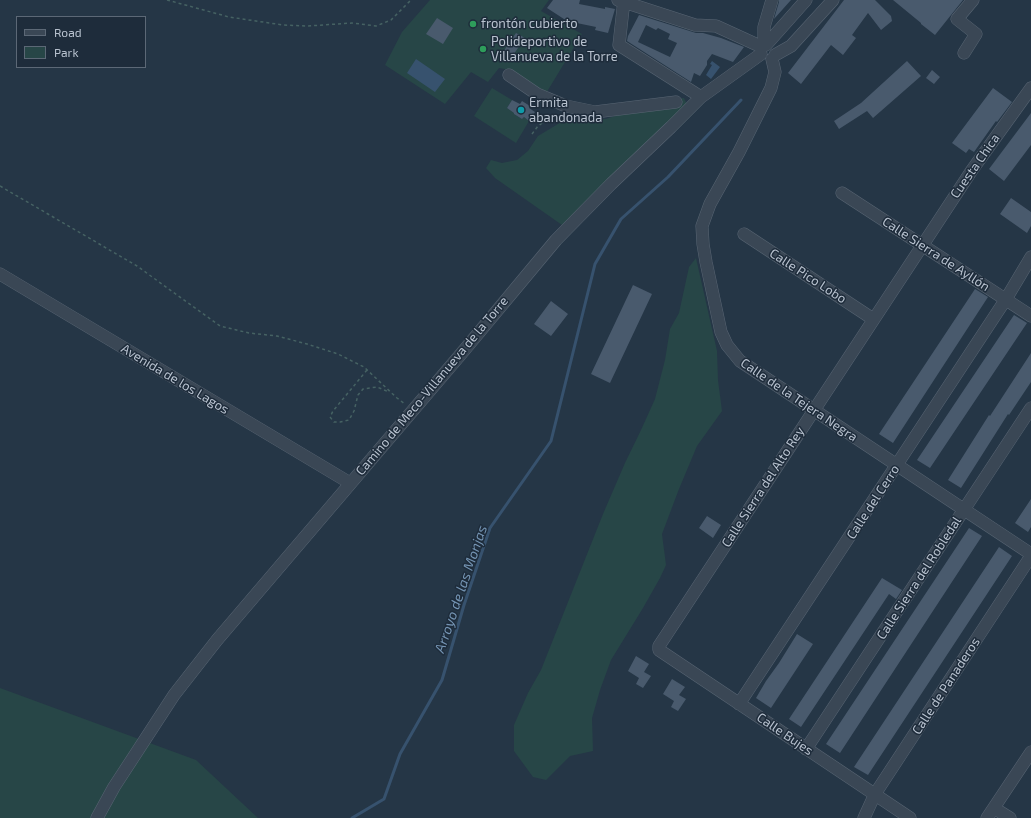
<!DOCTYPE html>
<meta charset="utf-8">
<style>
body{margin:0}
#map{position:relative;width:1031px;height:818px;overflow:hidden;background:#253646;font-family:"Exo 2",sans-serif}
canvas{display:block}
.legend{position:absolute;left:16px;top:16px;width:130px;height:52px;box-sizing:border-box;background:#1e2c3b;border:1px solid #5c6876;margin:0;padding:5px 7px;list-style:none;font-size:12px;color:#b8c2cf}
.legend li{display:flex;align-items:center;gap:8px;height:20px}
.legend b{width:20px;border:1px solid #5c6876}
</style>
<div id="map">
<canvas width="1031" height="818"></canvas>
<ul class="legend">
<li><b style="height:5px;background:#3a4755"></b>Road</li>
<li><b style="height:11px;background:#274647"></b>Park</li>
</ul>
</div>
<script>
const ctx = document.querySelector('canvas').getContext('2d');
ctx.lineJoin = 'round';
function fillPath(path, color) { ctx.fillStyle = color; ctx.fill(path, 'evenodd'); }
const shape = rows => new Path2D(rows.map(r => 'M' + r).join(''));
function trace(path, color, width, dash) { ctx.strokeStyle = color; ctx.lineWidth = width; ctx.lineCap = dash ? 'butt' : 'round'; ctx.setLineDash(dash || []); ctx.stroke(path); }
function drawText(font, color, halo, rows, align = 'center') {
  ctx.font = font + ' "Exo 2",sans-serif'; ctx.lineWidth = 3; ctx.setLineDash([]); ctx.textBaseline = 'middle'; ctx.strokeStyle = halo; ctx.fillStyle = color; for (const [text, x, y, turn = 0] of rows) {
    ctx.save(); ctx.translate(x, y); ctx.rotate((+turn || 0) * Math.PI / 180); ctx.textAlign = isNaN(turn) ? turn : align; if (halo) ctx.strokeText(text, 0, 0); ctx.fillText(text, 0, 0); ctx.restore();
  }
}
fillPath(shape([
 [430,0,549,0,541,11,582,34,545,95,505,69,499,68,488,82,471,72,445,104,385,65,402,32],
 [492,88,512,100,507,108,514,113,514,114,522,119,524,117,529,121,516,143,474,116],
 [684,98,689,109,562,225,495,178,486,168,491,160,502,163,517,160,528,151,538,136,563,121,606,119,657,102],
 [696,258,717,351,718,380,722,411,697,446,679,489,662,534,666,565,660,578,643,608,611,660,600,690,592,718,593,751,570,756,546,780,533,777,514,751,514,725,528,693,541,670,603,514,625,463,641,430,655,399,665,360,670,329,679,313,689,267],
 [0,688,196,760,258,818,0,818]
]), '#274647');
fillPath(shape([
 [416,59,445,79,435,92,407,73],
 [712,61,720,67,711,79,706,75,712,65,710,64]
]), '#37526e');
trace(shape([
 [352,818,384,799,400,754,442,680,464,605,490,528,551,441,595,264,621,219,668,177,741,100]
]), '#37526e', 3);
fillPath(shape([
 [553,0,580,0,579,4,605,9,605,7,615,9,608,33,595,30,596,27,567,21,547,8],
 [779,0,791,0,774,19,779,2],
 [844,0,875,0,891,16,892,21,881,30,868,13,852,35,856,38,843,55,831,45,801,84,788,73],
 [893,0,963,0,935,35,921,24,921,23],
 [639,15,696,33,703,33,721,38,744,47,733,62,712,54,707,61,707,65,700,76,694,73,691,82,627,41,628,36],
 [646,25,656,30,658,28,670,34,668,39,677,43,670,57,638,42],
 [437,18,453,28,443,44,426,34],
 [516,33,525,38,511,58,503,52],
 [907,61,921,76,873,118,867,111,839,129,834,121,861,103],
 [932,70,940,77,934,84,926,78],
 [993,88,1012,102,997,122,996,121,974,152,969,149,966,153,952,143],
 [512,100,520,104,522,101,530,106,529,108,535,112,529,121,524,117,522,119,514,114,514,113,507,108],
 [1031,113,1031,145,1004,181,989,169],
 [1011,198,1031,212,1031,226,1027,233,1000,214],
 [633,285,652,294,610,383,591,374],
 [975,289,988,297,893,443,879,434],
 [551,301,568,314,551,336,534,324],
 [1014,315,1027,323,930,468,917,460],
 [1031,353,1031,382,1009,415,1008,414,961,488,948,480,989,415,990,416],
 [1031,499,1031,527,1028,532,1015,523],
 [707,516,721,525,713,538,699,528],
 [969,528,982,536,840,753,826,744],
 [999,547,1012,556,868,775,854,767],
 [882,578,902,590,896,599,889,594,801,727,789,719],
 [797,634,813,644,771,708,756,698,766,681,779,663],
 [636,656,649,664,644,672,651,676,643,688,636,684,639,678,628,671],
 [672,679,685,687,679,695,686,699,678,711,671,707,674,701,663,694]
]), '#495a6d');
const minor = shape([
 [618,0,695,25,716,26,762,47],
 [624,0,619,45,701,97],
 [766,45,806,0],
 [764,46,764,27,772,0],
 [964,53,976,34,957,19,973,0],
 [775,55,791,46,833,0],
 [772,59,775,72,771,88,739,152,710,204,702,226,703,244,706,262,721,332,727,345,740,361,1031,554],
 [509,75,537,94,566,106,595,112,676,102],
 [842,193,1031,316],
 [744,234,873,319],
 [0,274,350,483],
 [739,704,1006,299,1031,257],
 [806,749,1031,408],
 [994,808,1010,818],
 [97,818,114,787,174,695,217,640,461,354,556,240,611,184,671,127,701,97,761,54],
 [864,818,875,794,1031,556],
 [910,818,659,650,659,646,972,170,1031,88],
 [987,818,1031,752]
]);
trace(minor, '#586573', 13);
trace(shape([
 [167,0,229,17,283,25,308,26,352,23,376,26,391,20,411,0],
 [532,134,538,126,545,121,560,115],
 [0,186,137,266,220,326,249,333,277,336,307,344,338,354,364,367,397,398,405,404],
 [367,370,333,411,330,417,334,422,340,422,349,420,354,411,358,395,363,389,377,387,389,392]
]), '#466263', 1.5, [3, 3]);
trace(minor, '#3a4755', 12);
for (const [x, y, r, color] of [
 [473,24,4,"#2e9e5b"],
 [483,49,4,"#2e9e5b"],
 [521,110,4,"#0f9aa8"]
]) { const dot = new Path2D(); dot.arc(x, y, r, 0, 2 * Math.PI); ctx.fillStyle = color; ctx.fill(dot); trace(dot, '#1e2c3b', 1.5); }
drawText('13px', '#b8c2cf', '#1e2c3b', [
 ["frontón cubierto",481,24],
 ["Polideportivo de",491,42],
 ["Villanueva de la Torre",491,57],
 ["Ermita",529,103],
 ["abandonada",529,118]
], 'left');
drawText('13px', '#b8c2cf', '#1e2c3b', [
 ["Cuesta Chica",975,166,-55],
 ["Calle Sierra de Ayllón",936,254,33],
 ["Calle Pico Lobo",808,276,33],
 ["Avenida de los Lagos",175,379,31],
 ["Camino de Meco-Villanueva de la Torre",432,386,-50],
 ["Calle de la Tejera Negra",799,400,34],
 ["Calle Sierra del Alto Rey",763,487,-57],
 ["Calle del Cerro",873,502,-57],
 ["Calle Sierra del Robledal",919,578,-57],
 ["Calle de Panaderos",946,686,-57],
 ["Calle Bujes",785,734,34]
]);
drawText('italic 14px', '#7595b4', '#1e2c3b', [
 ["Arroyo de las Monjas",461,589,-71]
]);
</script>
